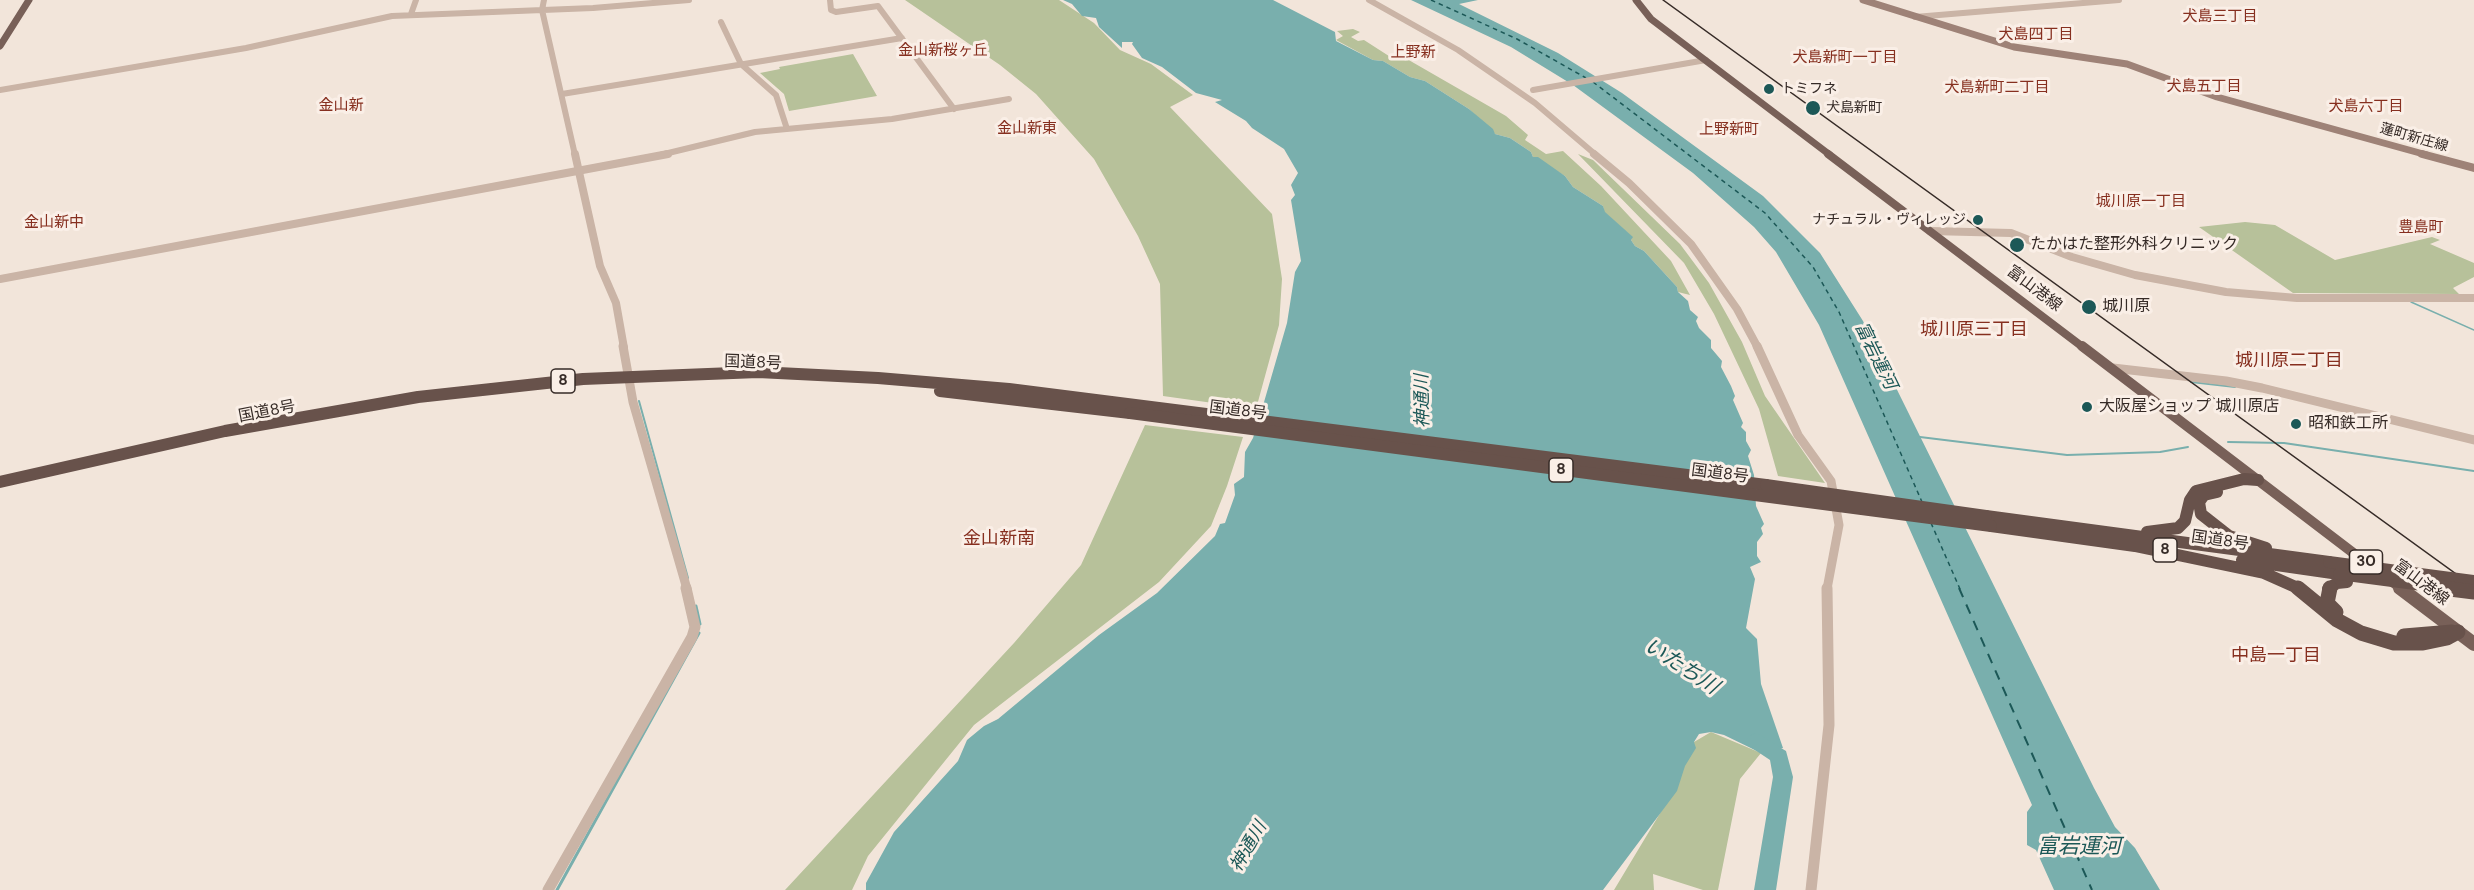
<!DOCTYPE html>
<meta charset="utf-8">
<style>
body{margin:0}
canvas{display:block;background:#f2e5da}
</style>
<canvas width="2474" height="890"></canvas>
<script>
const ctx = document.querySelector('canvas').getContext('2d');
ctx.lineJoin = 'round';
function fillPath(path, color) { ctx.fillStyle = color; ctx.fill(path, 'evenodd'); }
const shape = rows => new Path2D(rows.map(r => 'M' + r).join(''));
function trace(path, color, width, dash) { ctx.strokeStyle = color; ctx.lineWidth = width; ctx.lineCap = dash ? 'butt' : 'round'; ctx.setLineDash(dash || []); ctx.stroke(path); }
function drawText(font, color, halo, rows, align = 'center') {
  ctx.font = font + ' "DM Sans","Noto Sans JP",sans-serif'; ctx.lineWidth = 6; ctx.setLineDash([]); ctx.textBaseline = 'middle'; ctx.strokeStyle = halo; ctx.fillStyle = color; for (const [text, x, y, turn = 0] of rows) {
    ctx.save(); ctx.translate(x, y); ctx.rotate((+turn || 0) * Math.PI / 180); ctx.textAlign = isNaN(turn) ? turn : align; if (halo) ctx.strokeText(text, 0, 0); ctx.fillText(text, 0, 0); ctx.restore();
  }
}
fillPath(shape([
 [905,0,1059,0,1094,23,1120,50,1151,64,1193,95,1170,107,1272,214,1282,279,1279,325,1256,409,1163,396,1160,284,1138,236,1094,159,1036,94,1000,65],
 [1353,29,1360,32,1351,37,1358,41,1364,40,1392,58,1400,55,1506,116,1528,135,1525,140,1546,154,1563,151,1601,186,1671,261,1690,295,1678,292,1677,287,1644,251,1635,246,1631,240,1632,237,1604,212,1603,206,1573,187,1565,176,1533,157,1531,152,1510,138,1495,134,1469,109,1425,81,1410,77,1383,61,1373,60,1336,40,1343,36,1337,31],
 [853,54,877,96,789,111,784,94,760,73,780,69,779,67],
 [1578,154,1593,160,1680,244,1709,283,1742,342,1765,396,1825,483,1778,476,1759,409,1714,314,1684,263],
 [2245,222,2275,225,2335,260,2432,237,2440,240,2430,244,2474,263,2474,277,2453,288,2459,294,2293,293,2199,227],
 [1145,425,1243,437,1227,486,1211,526,1159,582,974,725,868,856,852,890,785,890,1014,643,1081,565],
 [1711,732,1761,753,1740,779,1718,890,1703,890,1653,874,1654,890,1614,890,1671,795,1694,742]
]), '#b7c19a');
fillPath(shape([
 [1063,0,1273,0,1335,32,1336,41,1373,60,1383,61,1410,77,1425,81,1469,109,1493,129,1495,134,1510,138,1531,152,1533,157,1538,157,1565,176,1573,187,1603,206,1605,212,1633,237,1631,240,1635,246,1644,251,1677,287,1678,292,1688,301,1690,310,1698,317,1696,321,1699,328,1711,340,1711,348,1722,361,1721,367,1731,386,1735,396,1733,400,1743,423,1741,427,1746,432,1746,441,1751,450,1748,456,1754,475,1756,506,1764,524,1761,528,1763,534,1757,542,1757,556,1761,562,1750,567,1755,579,1746,628,1757,639,1761,684,1783,748,1761,753,1724,735,1711,732,1699,734,1694,742,1696,748,1685,766,1677,791,1603,890,866,890,866,883,894,832,958,761,967,740,984,726,998,719,1099,635,1157,593,1215,536,1220,524,1225,523,1235,495,1234,484,1244,477,1245,452,1253,438,1262,409,1287,323,1295,272,1301,261,1291,200,1295,195,1291,185,1298,173,1284,149,1252,128,1246,121,1215,102,1222,100,1196,93,1162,67,1142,58,1132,44,1133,42,1122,42,1122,48,1099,27,1096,18,1082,16,1072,4],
 [1411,0,1478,0,1459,4,1558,53,1622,93,1763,196,1820,253,1863,321,2094,788,2115,827,2135,848,2160,890,2054,890,2036,850,2027,845,2027,812,2032,805,1819,325,1776,252,1754,227,1693,173,1573,85,1511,47]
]), '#79afad');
trace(shape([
 [2411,302,2474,330]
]), '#79afad', 1.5);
trace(shape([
 [2191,382,2235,387],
 [639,401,688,578],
 [1920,437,2067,455,2160,452,2188,447],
 [2228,442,2284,443,2474,471]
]), '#79afad', 2);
trace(shape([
 [696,606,700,624],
 [557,890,699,633]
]), '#79afad', 3);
fillPath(shape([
 [1756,733,1786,751,1793,777,1776,890,1754,890,1773,777,1770,760,1749,746,1746,741,1749,736,1756,733]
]), '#79afad');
trace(shape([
 [1431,0,1517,39,1586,78],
 [1593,82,1765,213,1813,267,1839,312,1922,502],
 [1931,523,1960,589]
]), '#1c5857', 1.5, [4.5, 4]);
trace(shape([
 [1959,588,2092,890]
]), '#1c5857', 2, [10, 8]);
trace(shape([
 [544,0,542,10,575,155],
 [830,0,831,10,836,12,878,6,954,109],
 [1369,0,1458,50,1535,103,1596,155],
 [411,14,416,0],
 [1915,17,2119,0],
 [721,22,741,64,776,95,787,129],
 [0,90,246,48,392,16,593,8,689,0],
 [1533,90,1706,60],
 [562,94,902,38],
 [660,155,755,132,892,119,1009,99]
]), '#cab4a6', 6);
trace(shape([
 [575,154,600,266,616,303,624,348],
 [1594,154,1629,183,1691,244,1737,309,1758,348],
 [1930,231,2011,233,2072,257,2135,275,2226,292,2297,298,2474,298],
 [0,279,668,154]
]), '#cab4a6', 8);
trace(shape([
 [623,346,633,402,687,589],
 [1757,346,1798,435,1831,481,1839,525,1827,589],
 [2113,368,2226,381,2262,388,2474,440]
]), '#cab4a6', 9);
trace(shape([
 [548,890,692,637,695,627,686,588],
 [1811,890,1829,725,1827,588]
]), '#cab4a6', 11);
trace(shape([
 [1863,0,2014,47,2127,64,2217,97,2427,155]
]), '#9e8277', 7);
trace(shape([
 [2422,154,2474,168]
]), '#9e8277', 8);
trace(shape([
 [1636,0,1651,19,1830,155],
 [0,46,29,0]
]), '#786058', 7);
trace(shape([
 [1828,154,2084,348]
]), '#786058', 8);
trace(shape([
 [2082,346,2373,568],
 [2391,581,2402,589]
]), '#786058', 10);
trace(shape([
 [2400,588,2474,644]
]), '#786058', 14);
trace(shape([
 [940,391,1130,413],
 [0,482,225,431,418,397,583,379,758,372,878,378,1009,389,1766,485],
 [2217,492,2204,495,2199,502,2201,514,2229,536,2266,548],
 [1986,516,2329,562],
 [1991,526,2135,546],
 [2147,532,2178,528,2185,521,2190,500,2196,491,2244,479,2258,480],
 [2130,545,2264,573,2300,589],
 [2242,560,2339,574],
 [2328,589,2337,583,2347,582]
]), '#68524b', 12);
trace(shape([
 [2298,588,2337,620,2361,633,2394,643,2423,643,2447,638,2458,632],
 [2330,588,2327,603,2336,612],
 [2404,636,2452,632]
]), '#68524b', 15);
trace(shape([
 [1663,0,2474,587]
]), '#362b27', 1.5);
trace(shape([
 [1130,413,1991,526],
 [1766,485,1986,516],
 [2329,562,2474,581],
 [2339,574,2453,589]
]), '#68524b', 12);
trace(shape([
 [2442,588,2474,592]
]), '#68524b', 15);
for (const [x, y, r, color] of [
 [1769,89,6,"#1c5857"],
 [1813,108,8,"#1c5857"],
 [1978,220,6,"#1c5857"],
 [2017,245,8,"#1c5857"],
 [2089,307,8,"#1c5857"],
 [2087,407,6,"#1c5857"],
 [2296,424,6,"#1c5857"]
]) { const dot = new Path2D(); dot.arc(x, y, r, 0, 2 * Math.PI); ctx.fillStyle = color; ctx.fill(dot); trace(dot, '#faefe7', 2); }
drawText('14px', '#362b27', '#faefe7', [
 ["トミフネ",1781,89],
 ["犬島新町",1826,108],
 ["ナチュラル・ヴィレッジ",1966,220,"right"]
], 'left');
drawText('14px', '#362b27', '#faefe7', [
 ["蓮町新庄線",2414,138,16]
]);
drawText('15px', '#862f1f', '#faefe7', [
 ["犬島三丁目",2220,17],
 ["犬島四丁目",2036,35],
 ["金山新桜ヶ丘",943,51],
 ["上野新",1413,53],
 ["犬島新町一丁目",1845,58],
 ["犬島五丁目",2204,87],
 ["犬島新町二丁目",1997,88],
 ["金山新",341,106],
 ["犬島六丁目",2366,107],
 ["金山新東",1027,129],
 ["上野新町",1729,130],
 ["城川原一丁目",2141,202],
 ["金山新中",54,223],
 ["豊島町",2421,228]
]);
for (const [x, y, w] of [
 [563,381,24],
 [1561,470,24],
 [2165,550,24],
 [2366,562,33]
]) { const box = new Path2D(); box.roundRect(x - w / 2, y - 12, w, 24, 4.5); ctx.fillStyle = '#faefe7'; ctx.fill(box); trace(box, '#362b27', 1.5); }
drawText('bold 15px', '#362b27', null, [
 ["8",563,381],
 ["8",1561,470],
 ["8",2165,550],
 ["30",2366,562]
]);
drawText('16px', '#362b27', '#faefe7', [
 ["たかはた整形外科クリニック",2030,245],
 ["城川原",2102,307],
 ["大阪屋ショップ 城川原店",2099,407],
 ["昭和鉄工所",2308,424]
], 'left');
drawText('16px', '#362b27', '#faefe7', [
 ["富山港線",2034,289,37],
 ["国道8号",753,363,2],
 ["国道8号",1238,411,7],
 ["国道8号",267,412,-11],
 ["国道8号",1720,474,7],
 ["国道8号",2220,541,8],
 ["富山港線",2421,583,37]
]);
drawText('18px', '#862f1f', '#faefe7', [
 ["城川原三丁目",1974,330],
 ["城川原二丁目",2289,361],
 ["金山新南",999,539],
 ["中島一丁目",2276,656]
]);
drawText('italic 18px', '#1c5857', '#faefe7', [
 ["富岩運河",1875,356,64],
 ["神通川",1423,401,-91],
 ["神通川",1249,847,-60]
]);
drawText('italic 21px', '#1c5857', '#faefe7', [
 ["いたち川",1681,667,33],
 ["富岩運河",2079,847]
]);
</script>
